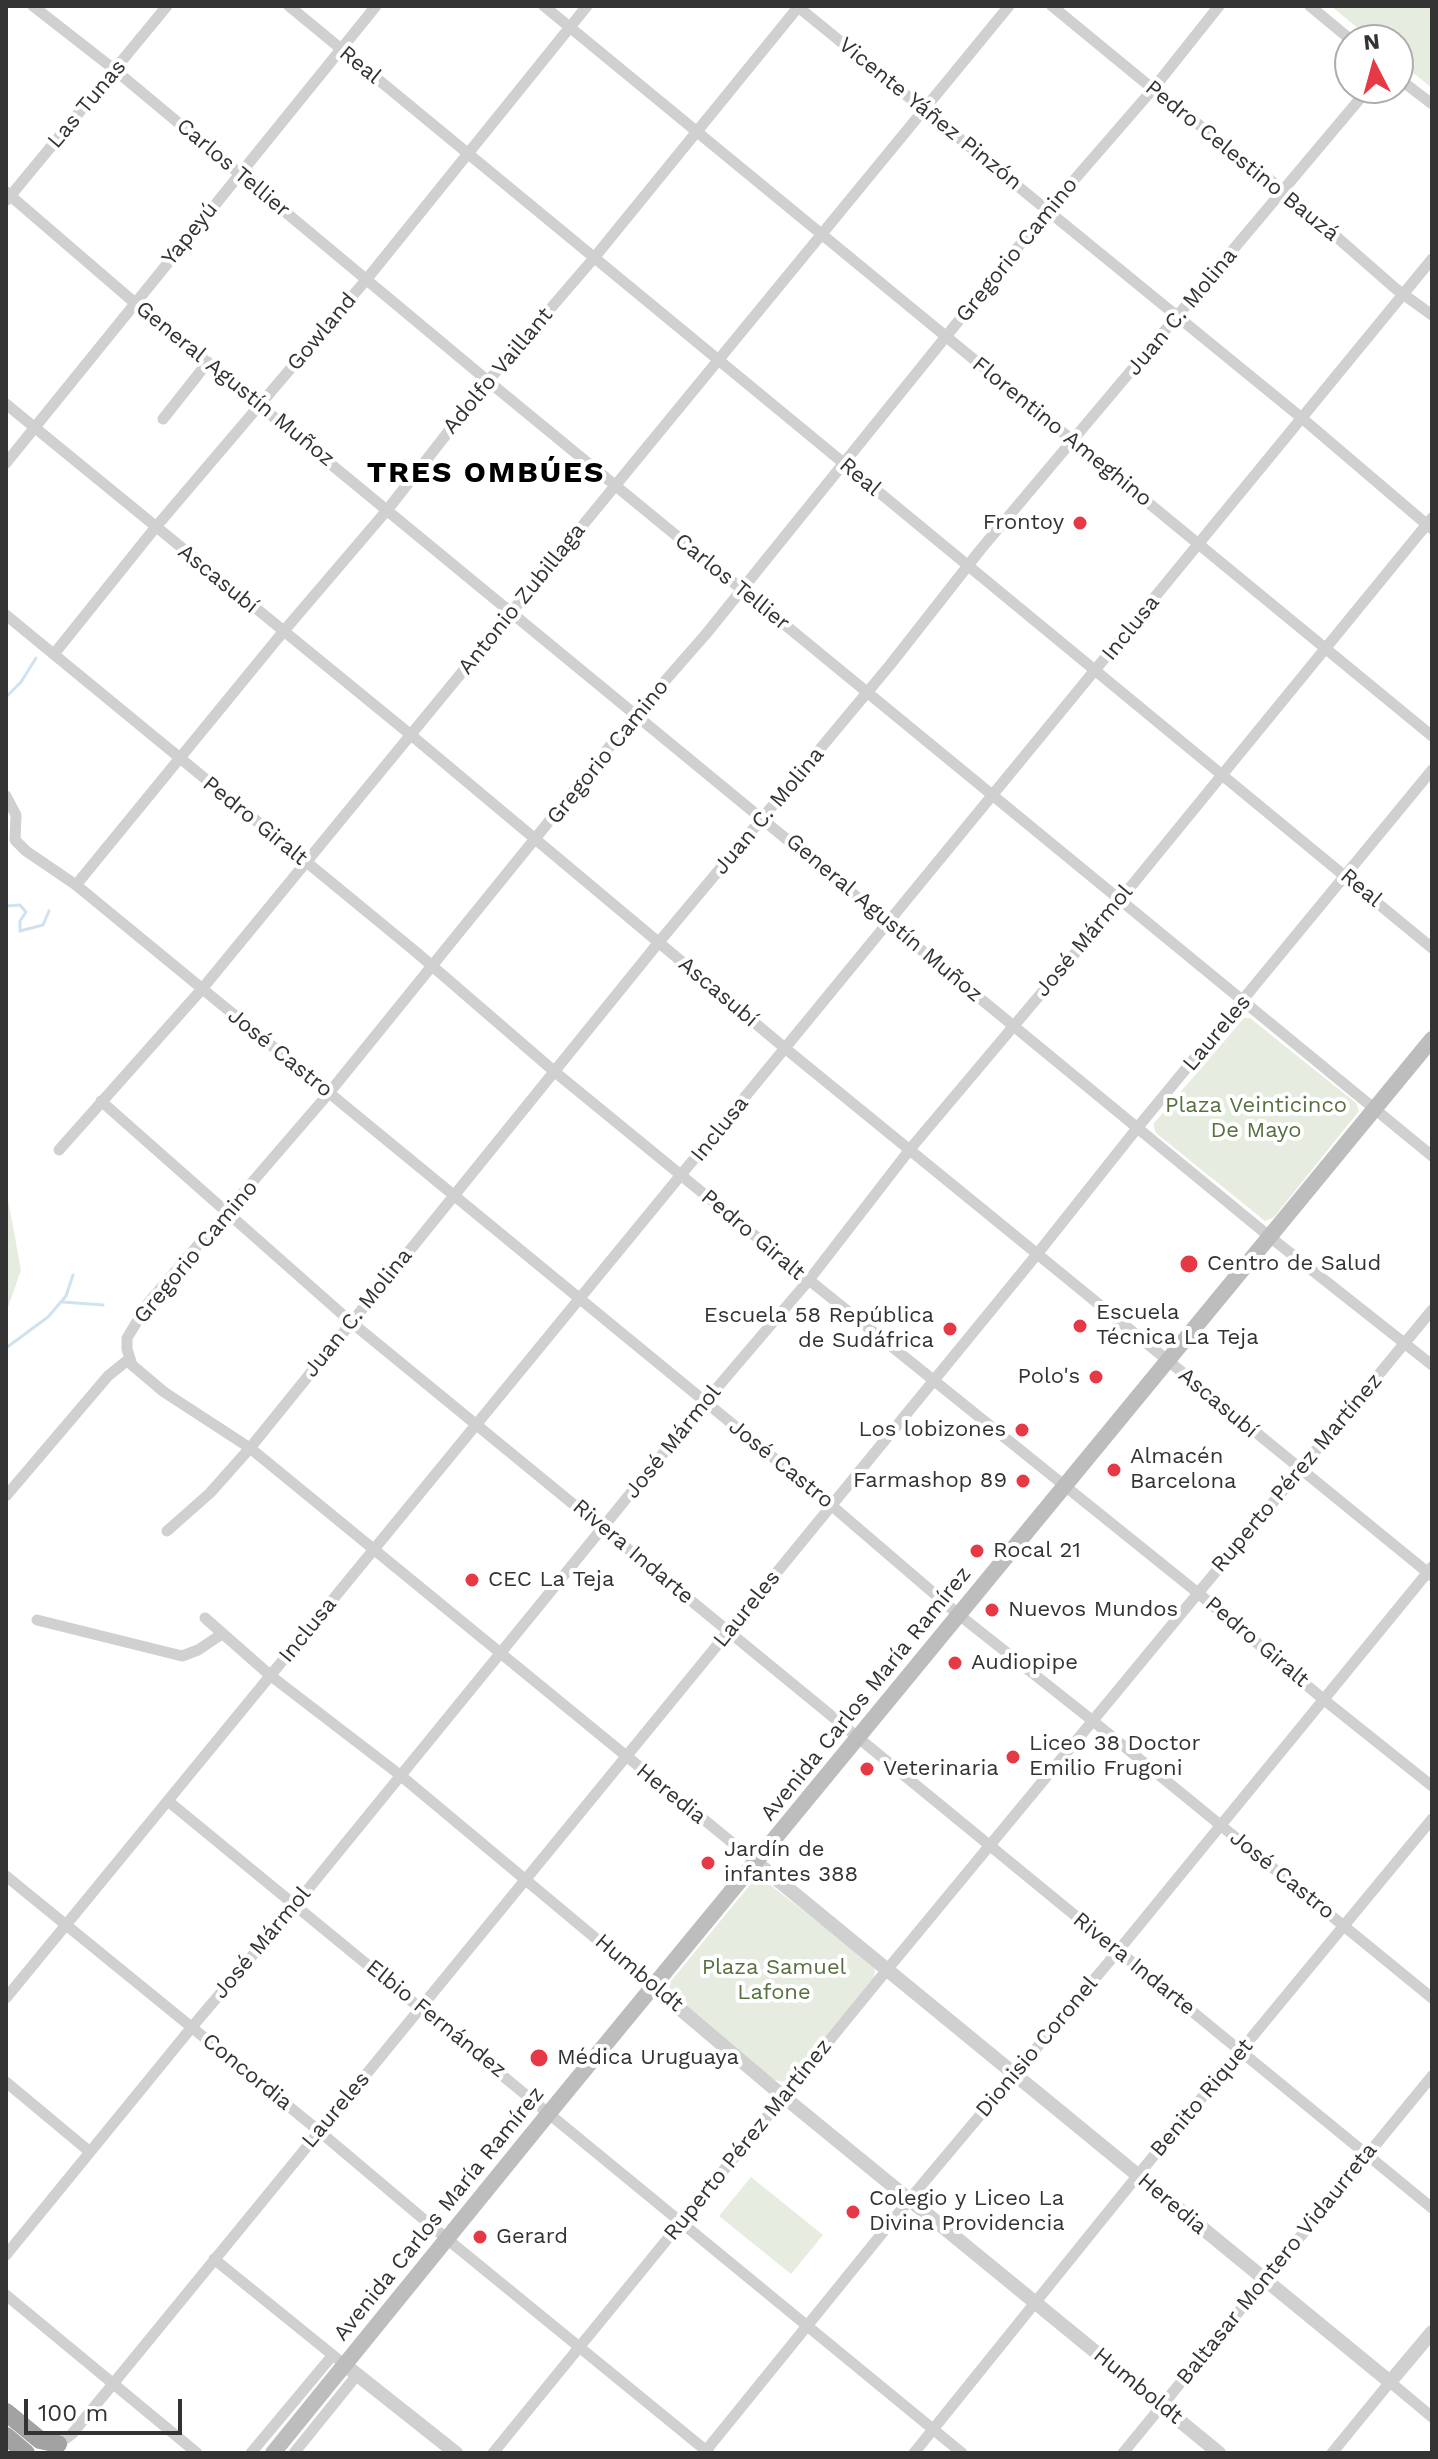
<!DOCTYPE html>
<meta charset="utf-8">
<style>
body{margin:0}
#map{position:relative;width:1438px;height:2459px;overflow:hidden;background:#fff;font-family:"Work Sans",sans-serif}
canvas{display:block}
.frame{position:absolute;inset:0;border:8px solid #333;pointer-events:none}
.north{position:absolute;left:1334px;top:24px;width:80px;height:80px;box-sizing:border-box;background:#fff;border:2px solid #adadad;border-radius:50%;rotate:354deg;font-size:22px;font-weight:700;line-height:32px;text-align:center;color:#333}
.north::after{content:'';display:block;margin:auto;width:28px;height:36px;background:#e63946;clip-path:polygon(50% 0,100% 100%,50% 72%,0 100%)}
.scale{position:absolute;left:24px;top:2399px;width:158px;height:36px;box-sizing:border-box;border:4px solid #333;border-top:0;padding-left:10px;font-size:24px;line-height:28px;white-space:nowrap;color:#333;-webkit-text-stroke:6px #fff;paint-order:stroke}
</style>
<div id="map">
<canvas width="1438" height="2459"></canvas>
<div class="frame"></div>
<div class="north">N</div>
<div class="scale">100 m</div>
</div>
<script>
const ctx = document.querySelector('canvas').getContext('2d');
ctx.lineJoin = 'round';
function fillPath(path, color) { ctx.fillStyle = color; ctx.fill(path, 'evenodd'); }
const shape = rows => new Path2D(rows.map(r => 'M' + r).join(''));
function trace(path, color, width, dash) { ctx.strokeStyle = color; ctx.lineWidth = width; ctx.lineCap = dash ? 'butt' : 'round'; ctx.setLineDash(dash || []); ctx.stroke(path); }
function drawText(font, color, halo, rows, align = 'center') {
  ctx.font = font + ' "Work Sans",sans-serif'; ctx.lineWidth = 8; ctx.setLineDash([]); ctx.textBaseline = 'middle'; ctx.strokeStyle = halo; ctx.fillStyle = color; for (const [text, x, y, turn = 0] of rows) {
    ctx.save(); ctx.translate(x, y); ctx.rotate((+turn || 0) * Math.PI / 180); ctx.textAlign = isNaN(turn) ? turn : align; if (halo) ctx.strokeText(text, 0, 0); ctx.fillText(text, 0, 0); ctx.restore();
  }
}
fillPath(shape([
 [1331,6,1432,6,1432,88,1398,61,1398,40,1372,40],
 [1244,1018,1250,1018,1356,1103,1359,1111,1274,1217,1265,1221,1156,1133,1154,1127,1154,1123],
 [6,1189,21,1270,6,1313],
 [760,1877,873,1965,875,1970,874,1977,791,2079,785,2082,774,2080,670,1993,669,1989,671,1981,754,1880],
 [751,2177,823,2235,791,2274,719,2216]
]), '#e6ecdf');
trace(shape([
 [6,697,21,682,36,658],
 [6,906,20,905,26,912,20,921,20,931,43,925,49,911],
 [63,1302,103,1305],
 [6,1348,48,1317,66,1296,73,1275]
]), '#cfe2ee', 3);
trace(shape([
 [33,6,115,70,488,381,1432,1156],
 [289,6,1432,948],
 [544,6,1432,736],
 [797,6,1303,419,1432,529],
 [1052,6,1153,89,1283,190,1396,289,1432,315],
 [1310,6,1351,40],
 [1398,78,1432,104],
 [6,192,135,303,1270,1237,1432,1365],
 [7,200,167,6],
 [6,404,411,735,786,1049,1432,1576],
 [163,419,208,362],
 [6,463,376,6],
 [6,615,416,952,555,1072,809,1280,1198,1593,1323,1699,1432,1786],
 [54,654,155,528,366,280,587,6],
 [6,796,16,815,15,840,26,851,76,885,831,1505,958,1614,1093,1721,1432,1998],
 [76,885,283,632,388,509,488,381,594,258,799,6],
 [101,1101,351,1322,1432,2208],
 [59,1150,202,989,1009,6],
 [6,1496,108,1376,129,1359],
 [167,1531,210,1493,250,1448,659,942,890,665,981,549,1369,88],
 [205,1618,271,1676,400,1775,654,1987],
 [37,1620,182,1656,198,1650,222,1634],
 [168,1801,962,2453],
 [757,1863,250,1448,164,1392,132,1365,127,1349,127,1338,149,1302,329,1093,636,714,706,634,1048,210,1153,89,1219,6],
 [6,1876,319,2131,447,2239,709,2453],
 [6,1998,1432,259],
 [6,2082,90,2152],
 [6,2255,192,2027,296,1904,705,1402,809,1280,911,1148,1119,901,1432,518],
 [214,2259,345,2365],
 [6,2295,197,2453],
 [58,2444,72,2434,1038,1253,1138,1127,1432,770],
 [251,2453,332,2356],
 [294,2453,357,2375],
 [493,2453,886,1971,1432,1310],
 [704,2453,914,2194,1118,1951,1432,1567],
 [914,2453,1138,2175,1432,1819],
 [1123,2453,1432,2076],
 [1332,2453,1390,2382,1432,2417]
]), '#d0d0d0', 11);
trace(shape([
 [757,1863,1390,2382,1432,2332],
 [654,1987,784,2097,1219,2453],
 [345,2365,456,2453]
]), '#d0d0d0', 14);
trace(shape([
 [273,2453,549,2113,1432,1039]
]), '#bdbdbd', 16);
trace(shape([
 [6,2412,40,2440,58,2444],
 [6,2436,26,2453]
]), '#a2a2a2', 18);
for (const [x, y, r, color] of [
 [1080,523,8,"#e63946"],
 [1189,1264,10,"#e63946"],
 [1080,1326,8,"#e63946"],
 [950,1329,8,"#e63946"],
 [1096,1377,8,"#e63946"],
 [1022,1430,8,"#e63946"],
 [1114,1470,8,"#e63946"],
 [1023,1481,8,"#e63946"],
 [977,1551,8,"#e63946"],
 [472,1580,8,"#e63946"],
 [992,1610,8,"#e63946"],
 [955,1663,8,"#e63946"],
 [1013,1757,8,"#e63946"],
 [867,1769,8,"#e63946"],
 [708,1863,8,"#e63946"],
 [539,2058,10,"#e63946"],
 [853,2212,8,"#e63946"],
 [480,2237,8,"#e63946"]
]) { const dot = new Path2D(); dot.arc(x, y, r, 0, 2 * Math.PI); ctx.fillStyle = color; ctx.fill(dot); trace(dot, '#fff', 3); }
drawText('22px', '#333', '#fff', [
 ["Real",360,65,39],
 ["Las Tunas",87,104,-50],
 ["Vicente Yáñez Pinzón",930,114,39],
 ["Pedro Celestino Bauzá",1242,161,39],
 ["Carlos Tellier",233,168,40],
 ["Yapeyú",190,234,-51],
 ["Gregorio Camino",1017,250,-51],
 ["Juan C. Molina",1182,312,-50],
 ["Gowland",322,332,-50],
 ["Adolfo Vaillant",498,371,-50],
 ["General Agustín Muñoz",235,384,39],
 ["Florentino Ameghino",1062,432,39],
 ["Real",860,477,40],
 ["Ascasubí",218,579,39],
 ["Carlos Tellier",732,582,39],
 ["Antonio Zubillaga",522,599,-51],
 ["Inclusa",1131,628,-51],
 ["Gregorio Camino",608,752,-51],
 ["Juan C. Molina",769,811,-50],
 ["Pedro Giralt",255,821,39],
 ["Real",1361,888,40],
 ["General Agustín Muñoz",884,918,40],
 ["José Mármol",1084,941,-50],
 ["Ascasubí",718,992,40],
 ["Laureles",1217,1033,-50],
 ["José Castro",280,1053,39],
 ["Inclusa",720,1129,-51],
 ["Pedro Giralt",753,1235,40],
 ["Gregorio Camino",196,1252,-50],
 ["Juan C. Molina",358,1313,-51],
 ["Ascasubí",1218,1403,40],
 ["José Mármol",673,1442,-51],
 ["José Castro",781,1464,39],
 ["Ruperto Pérez Martínez",1297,1473,-50],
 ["Rivera Indarte",633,1552,40],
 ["Laureles",747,1609,-51],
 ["Inclusa",308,1630,-51],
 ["Pedro Giralt",1257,1642,40],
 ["Avenida Carlos María Ramírez",866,1694,-51],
 ["Heredia",671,1794,39],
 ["José Castro",1282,1875,39],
 ["José Mármol",262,1943,-50],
 ["Rivera Indarte",1134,1964,39],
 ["Humboldt",639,1973,40],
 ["Elbio Fernández",436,2019,39],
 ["Dionisio Coronel",1037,2047,-50],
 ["Concordia",247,2072,39],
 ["Benito Riquet",1202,2098,-50],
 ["Laureles",336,2110,-50],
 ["Ruperto Pérez Martínez",748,2140,-51],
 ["Heredia",1172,2204,40],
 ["Avenida Carlos María Ramírez",439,2214,-51],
 ["Baltasar Montero Vidaurreta",1277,2264,-51],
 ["Humboldt",1138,2386,39]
]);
drawText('22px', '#333', '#fff', [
 ["Frontoy",1064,523,"right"],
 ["Centro de Salud",1207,1264],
 ["Escuela",1096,1313],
 ["Técnica La Teja",1096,1338],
 ["Escuela 58 República",934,1316,"right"],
 ["de Sudáfrica",934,1341,"right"],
 ["Polo's",1080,1377,"right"],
 ["Los lobizones",1006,1430,"right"],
 ["Almacén",1130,1457],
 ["Barcelona",1130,1482],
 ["Farmashop 89",1007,1481,"right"],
 ["Rocal 21",993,1551],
 ["CEC La Teja",488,1580],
 ["Nuevos Mundos",1008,1610],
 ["Audiopipe",971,1663],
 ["Liceo 38 Doctor",1029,1744],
 ["Emilio Frugoni",1029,1769],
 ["Veterinaria",883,1769],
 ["Jardín de",724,1850],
 ["infantes 388",724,1875],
 ["Médica Uruguaya",557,2058],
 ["Colegio y Liceo La",869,2199],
 ["Divina Providencia",869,2224],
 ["Gerard",496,2237]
], 'left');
drawText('22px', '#56703f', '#fff', [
 ["Plaza Veinticinco",1256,1106],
 ["De Mayo",1256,1131],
 ["Plaza Samuel",774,1968],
 ["Lafone",774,1993]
]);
ctx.letterSpacing = '2px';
drawText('bold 30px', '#000', '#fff', [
 ["TRES OMBÚES",486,473]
]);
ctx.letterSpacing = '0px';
</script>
